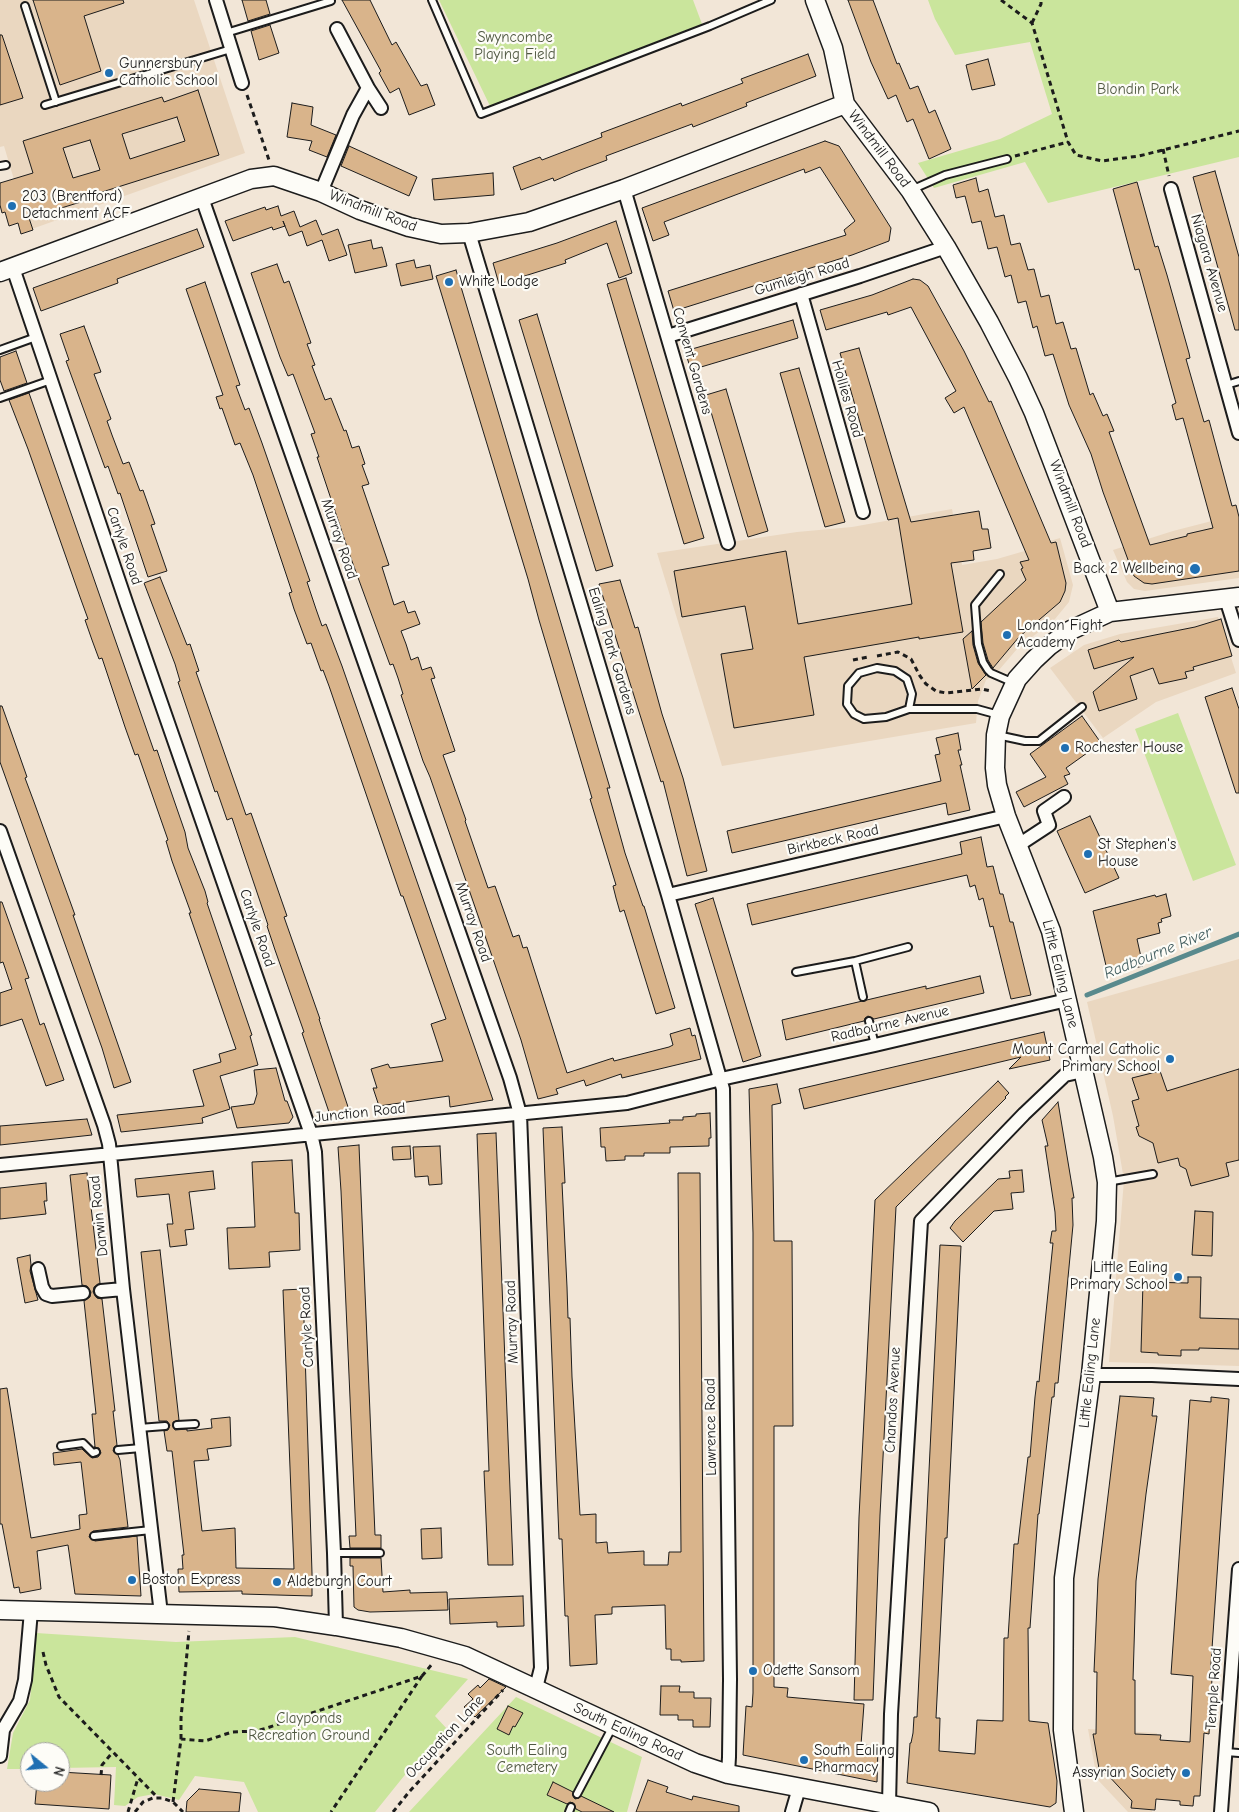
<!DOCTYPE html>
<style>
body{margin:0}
#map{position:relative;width:1239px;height:1812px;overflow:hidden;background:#f2e6d7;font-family:"Comic Neue",sans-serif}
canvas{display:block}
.north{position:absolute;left:20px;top:1742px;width:50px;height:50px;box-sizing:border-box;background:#fdfcf7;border:1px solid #a3a29f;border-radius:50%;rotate:107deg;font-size:14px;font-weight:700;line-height:20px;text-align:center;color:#1c1c1c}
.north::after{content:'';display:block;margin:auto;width:18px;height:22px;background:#1f6fb2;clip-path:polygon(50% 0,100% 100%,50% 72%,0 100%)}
</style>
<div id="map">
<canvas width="1239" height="1812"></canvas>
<div class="north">N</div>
</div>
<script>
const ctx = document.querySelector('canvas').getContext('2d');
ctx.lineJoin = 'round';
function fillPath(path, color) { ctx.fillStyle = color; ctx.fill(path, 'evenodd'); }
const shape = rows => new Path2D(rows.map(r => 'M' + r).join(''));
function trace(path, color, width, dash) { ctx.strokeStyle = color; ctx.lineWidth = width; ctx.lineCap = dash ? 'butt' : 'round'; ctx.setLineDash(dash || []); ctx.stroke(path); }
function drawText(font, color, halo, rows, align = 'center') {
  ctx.font = font + ' "Comic Neue",sans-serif'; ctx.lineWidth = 4.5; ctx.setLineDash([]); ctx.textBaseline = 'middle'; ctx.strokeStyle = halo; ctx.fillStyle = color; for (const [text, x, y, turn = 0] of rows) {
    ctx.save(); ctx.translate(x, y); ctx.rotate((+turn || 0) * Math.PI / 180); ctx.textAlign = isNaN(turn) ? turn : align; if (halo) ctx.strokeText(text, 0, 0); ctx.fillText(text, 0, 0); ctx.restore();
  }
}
fillPath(shape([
 [0,0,194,0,245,153,29,230,4,146,0,147],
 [952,509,962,565,997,559,1028,550,1027,548,1060,538,1073,585,1069,602,1055,619,1017,649,999,670,986,680,978,701,976,723,722,766,657,553,797,532,852,527],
 [1239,514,1239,578,1145,591,1134,589,1127,582,1113,550,1173,531],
 [1218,617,1236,673,1156,702,1103,738,1050,668,1084,645,1120,634],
 [1239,959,1239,1366,1109,1362,1124,1180,1113,1116,1087,1002],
 [1088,1729,1157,1733,1152,1812,1128,1812,1097,1779]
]), '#ead7c0');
fillPath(shape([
 [439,0,693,0,702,24,490,106],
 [928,0,1239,0,1239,157,1048,203,1025,162,934,188,918,163,1000,139,1052,114,1030,42,955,55,935,19],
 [1178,713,1236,865,1193,881,1135,729],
 [36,1633,176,1642,295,1637,468,1679,435,1716,448,1730,404,1776,375,1812,258,1812,244,1782,195,1776,179,1800,154,1794,138,1797,125,1806,114,1805,116,1767,60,1768,60,1752,30,1752,30,1769,7,1769,13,1733,30,1700],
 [516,1697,642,1757,627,1812,409,1812]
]), '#cae59c');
trace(shape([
 [1087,995,1239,934]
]), '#598a8d', 5);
const building = shape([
 [33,0,123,0,124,3,84,16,101,71,60,85,33,0],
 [242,0,266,0,270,14,248,21,242,0],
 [342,0,370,0,392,45,396,42,421,86,427,84,435,105,409,115,399,88,390,93,379,73,381,71,342,0],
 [848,0,873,0,897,64,899,63,910,89,918,86,929,113,935,110,951,149,929,159,913,119,907,122,896,95,888,99,871,62,848,0],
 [270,25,279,53,259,60,251,31,270,25],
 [0,35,2,35,23,98,0,105,0,35],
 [808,54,816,76,746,103,747,106,693,127,692,124,606,156,607,160,575,172,554,181,553,178,521,190,513,167,540,157,542,160,602,137,601,133,681,103,682,106,743,83,741,79,808,54],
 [988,59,995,85,972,90,966,65,988,59],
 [198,90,219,155,99,193,100,196,29,218,33,230,21,234,18,223,9,226,5,212,2,213,0,205,0,183,33,173,23,141,162,97,164,102,198,90],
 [177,117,185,141,130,159,122,134,177,117],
 [90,140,100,170,73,178,63,148,90,140],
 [292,103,313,107,311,125,336,135,327,157,309,150,312,141,287,137,292,103],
 [825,141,839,146,891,228,889,241,852,255,674,311,668,291,846,235,844,230,855,221,820,167,805,173,804,169,664,222,669,235,653,241,642,208,825,141],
 [349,146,417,177,409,196,341,166,349,146],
 [1215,171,1239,257,1239,330,1235,330,1193,177,1215,171],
 [493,173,494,195,434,200,432,179,493,173],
 [976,178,979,192,988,189,995,217,1004,215,1011,245,1020,243,1028,270,1034,269,1041,297,1049,295,1056,324,1063,322,1071,349,1076,348,1090,395,1093,393,1103,416,1107,414,1114,431,1109,432,1150,545,1187,536,1187,534,1213,528,1183,418,1176,420,1172,405,1176,403,1171,385,1139,269,1135,270,1113,189,1137,182,1155,247,1158,246,1167,275,1189,353,1190,358,1186,359,1204,422,1209,420,1232,506,1236,505,1239,517,1239,571,1152,584,1144,583,1134,576,1103,492,1091,454,1069,405,1053,354,1045,356,1037,326,1033,328,1026,301,1018,303,1011,275,1005,277,997,247,988,249,981,221,972,223,965,196,956,198,953,185,976,178],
 [278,206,281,216,294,211,300,227,316,220,322,235,338,229,347,255,329,261,322,240,307,246,302,231,289,236,283,221,285,226,273,230,272,227,233,241,225,221,265,207,266,210,278,206],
 [616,221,632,273,619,278,607,243,565,260,566,263,499,284,493,263,557,243,616,221],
 [197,229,204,247,117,279,118,283,41,311,33,288,197,229],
 [371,240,373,249,382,247,387,266,355,273,348,245,371,240],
 [414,260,416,268,430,265,433,279,401,286,396,264,414,260],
 [277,264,284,283,289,281,311,343,307,344,315,365,312,366,325,400,331,398,344,431,346,430,352,448,359,446,365,464,362,465,369,484,362,486,389,565,382,567,394,605,404,601,408,613,415,611,420,624,401,631,406,644,411,660,418,657,422,670,431,667,435,678,431,679,455,751,443,755,466,820,465,821,488,888,495,886,513,937,519,935,523,948,527,947,567,1073,613,1058,614,1061,669,1047,673,1045,670,1034,690,1028,692,1036,695,1035,701,1059,622,1078,621,1074,586,1086,584,1080,556,1089,558,1094,538,1099,521,1040,484,933,430,777,423,761,401,695,403,694,398,678,393,664,390,665,349,553,317,457,319,457,311,434,315,433,293,374,288,376,280,357,251,273,277,264],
 [456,270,610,788,607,788,625,853,643,906,644,906,675,1008,656,1014,624,910,620,912,616,898,613,886,616,885,590,799,592,798,539,620,528,579,436,276,456,270],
 [626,278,704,538,684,544,607,284,626,278],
 [913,279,920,280,928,286,964,351,989,402,991,401,1051,543,1056,542,1066,583,1065,591,1060,602,1019,637,993,668,988,660,983,643,981,622,1026,580,1021,569,1023,568,1020,562,1029,560,964,407,954,413,945,398,956,391,911,307,888,315,887,312,826,330,820,310,872,295,913,279],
 [205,282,240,385,236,386,245,410,249,408,262,443,310,581,307,582,316,609,322,626,326,624,342,666,493,1100,450,1107,449,1096,379,1106,373,1088,377,1088,371,1069,388,1064,390,1068,443,1061,431,1024,446,1019,403,896,401,896,329,686,323,670,321,671,311,643,307,644,294,609,289,593,292,592,253,475,240,443,235,445,222,408,220,409,216,397,223,395,186,289,205,282],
 [537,314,613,566,596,571,519,320,537,314],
 [793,320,798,338,691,370,685,351,793,320],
 [84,326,101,372,94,374,111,419,107,421,112,435,123,464,129,462,140,491,143,490,155,524,151,525,167,571,148,577,120,493,118,494,108,466,105,468,66,361,69,360,60,334,84,326],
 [859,348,911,522,979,511,982,529,988,529,991,548,973,551,974,560,951,563,963,632,919,639,919,637,804,657,814,715,734,728,721,654,753,649,745,606,682,617,674,571,786,551,798,624,912,604,898,518,888,520,840,353,859,348],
 [16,351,27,383,4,391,0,380,0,357,16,351],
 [799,368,845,522,825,527,780,373,799,368],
 [726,389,768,531,748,537,706,395,726,389],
 [29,393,154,751,157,750,167,780,185,832,188,848,205,891,208,902,207,903,252,1035,250,1036,258,1065,220,1076,230,1109,202,1118,203,1123,121,1132,117,1115,204,1106,193,1070,221,1062,219,1054,236,1049,189,913,191,913,172,861,166,841,168,840,138,754,135,755,125,727,102,658,99,659,92,640,85,620,88,619,80,597,28,449,9,400,29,393],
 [160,577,187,645,190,644,199,671,196,672,246,815,251,813,287,916,284,917,320,1019,319,1019,351,1116,331,1118,302,1033,304,1032,275,950,267,926,268,925,243,851,232,818,227,820,217,791,215,792,178,682,180,681,175,664,144,583,160,577],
 [620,580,635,628,638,627,662,714,683,778,707,871,687,876,663,781,661,782,599,584,620,580],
 [1221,619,1232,656,1193,667,1194,670,1185,672,1187,678,1159,684,1153,668,1130,676,1137,699,1099,711,1093,692,1134,657,1094,669,1088,650,1119,640,1121,642,1155,635,1195,627,1221,619],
 [972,631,973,645,978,663,986,675,972,689,963,639,972,631],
 [1232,688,1239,709,1239,793,1236,793,1205,697,1232,688],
 [0,706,2,706,27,777,25,778,34,802,75,915,73,915,131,1082,114,1088,102,1048,0,762,0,706],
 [1082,716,1101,743,1066,768,1070,774,1064,776,1068,784,1024,807,1016,792,1046,777,1030,754,1082,716],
 [958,733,961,750,958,750,962,765,960,765,970,810,948,815,946,803,732,853,727,831,941,781,935,755,940,754,936,738,958,733],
 [1090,816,1119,878,1085,893,1057,831,1090,816],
 [981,837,987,867,993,866,1000,894,1003,894,1010,922,1013,922,1031,995,1011,999,993,926,990,927,983,898,979,900,975,885,970,887,967,875,752,925,747,904,962,854,960,842,981,837],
 [1166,894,1171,916,1161,919,1162,922,1158,923,1160,933,1137,939,1143,966,1108,974,1093,911,1155,895,1156,897,1166,894],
 [713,898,761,1056,743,1062,695,904,713,898],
 [0,902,2,902,29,978,25,979,40,1025,44,1023,64,1080,46,1086,22,1019,0,1026,0,993,12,989,3,962,0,963,0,902],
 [980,976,984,993,874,1019,868,1016,865,1018,864,1021,786,1040,782,1020,926,986,926,989,980,976],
 [1044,1032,1050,1060,1009,1069,1021,1057,804,1109,799,1089,1044,1032],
 [276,1068,285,1101,287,1101,293,1117,289,1123,237,1128,231,1107,254,1104,257,1094,254,1070,276,1068],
 [1239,1069,1239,1160,1226,1163,1229,1176,1191,1186,1186,1169,1180,1166,1178,1158,1158,1163,1153,1143,1139,1136,1136,1127,1139,1126,1132,1101,1139,1099,1132,1078,1160,1071,1167,1091,1239,1069],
 [998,1081,1009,1093,1005,1097,1006,1098,896,1207,880,1515,873,1700,854,1700,859,1517,875,1200,998,1081],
 [777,1084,781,1103,772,1105,774,1241,792,1241,793,1426,774,1426,774,1687,788,1688,787,1697,864,1704,861,1745,878,1746,877,1782,743,1755,746,1706,752,1707,753,1693,753,1233,749,1089,777,1084],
 [1058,1102,1074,1198,1072,1198,1073,1225,1058,1383,1055,1383,1054,1397,1052,1397,1039,1514,1038,1514,1030,1628,1028,1628,1029,1721,1048,1723,1057,1781,1056,1803,1050,1807,907,1783,910,1743,911,1743,913,1733,914,1717,917,1717,940,1245,961,1246,947,1538,945,1538,936,1718,940,1718,939,1751,975,1754,977,1720,1003,1721,1004,1638,1008,1638,1014,1544,1018,1544,1028,1457,1030,1457,1035,1397,1037,1381,1039,1382,1053,1243,1050,1243,1052,1231,1056,1231,1055,1212,1045,1146,1048,1146,1042,1120,1058,1102],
 [710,1113,711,1138,709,1138,709,1146,670,1147,670,1153,644,1153,644,1156,625,1156,625,1160,606,1161,605,1147,601,1147,600,1128,670,1123,669,1120,683,1120,683,1117,696,1116,696,1114,710,1113],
 [87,1119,92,1135,0,1145,0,1126,87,1119],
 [562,1127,565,1183,562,1183,567,1287,568,1318,570,1318,572,1377,580,1515,596,1514,596,1543,607,1542,608,1553,644,1551,644,1565,668,1565,669,1552,681,1552,678,1173,700,1173,704,1661,681,1662,681,1660,671,1660,671,1649,666,1649,665,1605,612,1607,612,1614,595,1615,597,1664,570,1666,568,1616,565,1616,562,1539,559,1539,543,1128,562,1127],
 [496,1133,513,1565,488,1565,484,1471,489,1471,477,1134,496,1133],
 [359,1145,375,1535,381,1535,381,1548,350,1548,349,1536,356,1536,341,1191,338,1147,359,1145],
 [410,1146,411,1159,393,1160,392,1147,410,1146],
 [440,1146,442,1184,429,1185,428,1176,415,1177,413,1147,440,1146],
 [292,1160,295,1213,299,1213,300,1250,269,1252,270,1267,229,1269,227,1228,255,1227,252,1162,292,1160],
 [1022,1170,1024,1192,1011,1193,1013,1209,994,1211,963,1242,950,1228,955,1221,998,1179,1010,1178,1009,1171,1022,1170],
 [213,1171,215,1189,189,1192,194,1229,185,1230,187,1245,170,1247,167,1224,173,1224,169,1194,137,1197,135,1179,213,1171],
 [87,1173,100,1283,94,1287,93,1292,97,1298,102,1299,115,1411,113,1411,117,1445,114,1447,113,1451,118,1455,120,1460,128,1527,93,1531,90,1534,89,1537,95,1541,137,1536,141,1596,75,1594,68,1545,37,1551,41,1589,20,1593,19,1587,14,1588,2,1524,0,1524,0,1389,7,1388,31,1538,80,1529,79,1515,87,1514,81,1462,54,1465,53,1453,82,1449,92,1458,98,1457,101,1453,99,1448,94,1447,95,1447,92,1414,96,1414,84,1301,90,1297,91,1292,87,1286,82,1285,70,1175,87,1173],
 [46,1183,47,1201,44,1201,46,1214,0,1219,0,1188,46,1183],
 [1195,1211,1213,1212,1212,1256,1192,1255,1195,1211],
 [160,1250,179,1420,173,1422,173,1427,175,1430,187,1429,187,1431,212,1428,211,1419,230,1417,231,1446,207,1449,209,1460,194,1461,202,1531,235,1528,236,1568,294,1569,283,1290,303,1289,312,1573,312,1596,242,1594,242,1591,179,1592,178,1569,183,1569,182,1555,184,1555,172,1451,167,1451,164,1431,168,1430,170,1425,167,1421,159,1421,141,1252,160,1250],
 [30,1255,31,1265,30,1271,38,1300,25,1303,17,1258,30,1255],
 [1188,1277,1201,1277,1200,1318,1239,1319,1239,1349,1199,1348,1199,1350,1181,1350,1181,1356,1158,1355,1158,1353,1141,1352,1143,1282,1188,1283,1188,1277],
 [1120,1396,1154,1398,1152,1416,1157,1416,1146,1494,1136,1581,1133,1680,1135,1680,1135,1734,1161,1735,1160,1740,1190,1742,1193,1676,1171,1674,1190,1400,1211,1402,1211,1397,1229,1399,1210,1678,1212,1678,1209,1734,1204,1733,1200,1796,1194,1796,1193,1806,1180,1805,1180,1801,1156,1799,1155,1810,1131,1808,1132,1801,1106,1773,1100,1774,1093,1734,1096,1734,1097,1672,1094,1672,1098,1579,1120,1396],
 [441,1528,442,1558,422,1559,421,1529,441,1528],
 [350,1558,381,1558,383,1592,410,1590,410,1593,447,1592,448,1610,370,1612,358,1610,354,1607,353,1566,350,1566,350,1558],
 [523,1596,524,1626,497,1627,497,1622,450,1624,449,1599,523,1596],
 [489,1679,506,1687,475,1717,464,1707,473,1699,468,1694,478,1685,480,1688,489,1679],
 [661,1686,680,1686,679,1692,694,1692,694,1698,711,1698,710,1727,693,1727,693,1720,678,1720,678,1715,660,1715,661,1686],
 [508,1706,523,1713,515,1727,513,1726,509,1735,497,1729,508,1706],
 [60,1772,111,1775,109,1809,35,1804,37,1782,60,1782,60,1772],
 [648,1780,668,1787,666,1792,692,1800,693,1796,739,1806,739,1812,636,1812,648,1780],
 [553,1782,573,1792,573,1796,575,1799,579,1798,581,1796,614,1812,582,1812,576,1809,573,1803,570,1802,567,1804,547,1795,553,1782],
 [199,1789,241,1793,239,1812,186,1812,187,1801,199,1789]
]);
fillPath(building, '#d9b48b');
trace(building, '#1c1c1c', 1);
const lane = shape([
 [432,0,481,114,710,26,771,0],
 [25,6,56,102],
 [226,33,331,1],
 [45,105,231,49],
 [0,166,6,165],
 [911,190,945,175,1007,159],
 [0,350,36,337],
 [1226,385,1239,381],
 [0,398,51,380],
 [1000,574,975,605,978,644,983,662,988,670,991,673,1014,683],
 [877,668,895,671,907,679,912,694,909,709,886,717,864,719,854,714,847,704,848,686,859,673,877,668],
 [909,709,977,709,999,715],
 [997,735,1025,741,1039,741,1082,707],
 [855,961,863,997],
 [796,972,855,961,908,947],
 [869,1021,875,1045],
 [1107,1182,1153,1174],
 [177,1425,195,1424],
 [139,1428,165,1426],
 [61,1446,83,1443,93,1453,96,1452],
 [118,1450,141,1448],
 [94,1536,151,1530],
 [334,1553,380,1553],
 [1226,1752,1239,1753],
 [577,1794,613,1726],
 [569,1812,571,1807]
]);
const street = shape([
 [216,0,242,83],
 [337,29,368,88],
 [624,189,728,543],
 [1171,189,1239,433],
 [321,192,353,115,368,88,381,108],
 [202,198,510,1078,520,1114,541,1668,536,1688],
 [469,233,668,895,723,1089,730,1679,729,1757,728,1774],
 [13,268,127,605,311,1134,315,1152,334,1553,336,1626],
 [801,294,863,512],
 [668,336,860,276,946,247],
 [1226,599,1239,640],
 [0,831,104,1125,109,1144,123,1289,161,1614],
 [1017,846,1049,825,1044,811,1064,797],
 [668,895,1006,816],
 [0,1165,627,1103,721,1079,875,1045,1067,1000],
 [38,1269,42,1287,46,1294,52,1296,83,1293],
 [101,1291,123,1289],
 [1091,1375,1152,1375,1239,1379],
 [0,1756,3,1730,20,1701,25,1680,31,1611],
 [889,1805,891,1714,921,1221,1024,1114,1065,1075,1083,1071],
 [792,1812,799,1788],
 [1221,1812,1239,1569]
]);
const secondary = shape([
 [815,0,833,48,845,104,910,190,946,247,989,322,1018,378,1034,413,1110,612],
 [0,272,251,179,274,176,321,192,360,210,409,227,441,234,469,233,529,222,624,189,845,104],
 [0,1610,275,1617,336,1626,401,1638,465,1656,695,1763,728,1774,929,1812],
 [1074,1812,1063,1730,1064,1578,1091,1375,1106,1221,1107,1182,1103,1157,1051,931,1006,816,997,785,995,768,996,735,1000,716,1017,679,1034,660,1049,646,1071,630,1110,612,1239,597]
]);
trace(lane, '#1c1c1c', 10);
trace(street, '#1c1c1c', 16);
trace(secondary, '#1c1c1c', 21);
trace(shape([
 [1001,0,1032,23,1068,142,1076,155,1102,161,1139,156,1239,131],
 [1032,23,1041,4,1041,0],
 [247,95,269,160],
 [1163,149,1169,176],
 [1015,156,1068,142],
 [877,656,898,652,911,659,920,676,926,684,936,691,946,693,982,689,991,691],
 [853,660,868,657],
 [43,1652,46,1665,59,1697,158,1798],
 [422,1676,433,1663],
 [181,1739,181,1718,189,1631],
 [101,1775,102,1765,112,1753],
 [173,1802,181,1739,205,1741,232,1732,256,1731,267,1728,422,1676,331,1812],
 [128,1812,138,1778],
 [135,1812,143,1802,153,1798,162,1798,173,1802,183,1812],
 [393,1812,409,1792,503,1690]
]), '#1c1c1c', 3, [5, 4]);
trace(lane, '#fdfcf7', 6);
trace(street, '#fdfcf7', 12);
trace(secondary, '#fdfcf7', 18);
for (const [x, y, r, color] of [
 [109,73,5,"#1f6fb2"],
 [12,206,5,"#1f6fb2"],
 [449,282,5,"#1f6fb2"],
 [1195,569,6,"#1f6fb2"],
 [1007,635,5,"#1f6fb2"],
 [1065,748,5,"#1f6fb2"],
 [1088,854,5,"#1f6fb2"],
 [1170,1059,5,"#1f6fb2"],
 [1178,1277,5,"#1f6fb2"],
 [132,1580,5,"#1f6fb2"],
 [277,1582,5,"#1f6fb2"],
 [753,1671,5,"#1f6fb2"],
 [804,1760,5,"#1f6fb2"],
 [1186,1773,5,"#1f6fb2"]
]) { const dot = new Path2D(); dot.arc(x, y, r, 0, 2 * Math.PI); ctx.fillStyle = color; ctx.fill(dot); trace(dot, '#fdfcf7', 2); }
drawText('15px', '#505842', '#fdfcf7', [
 ["Swyncombe",515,38],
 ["Playing Field",515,55],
 ["Blondin Park",1138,90],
 ["Clayponds",309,1719],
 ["Recreation Ground",309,1736],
 ["South Ealing",527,1751],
 ["Cemetery",527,1768]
]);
drawText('15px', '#1c1c1c', '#fdfcf7', [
 ["Gunnersbury",119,64],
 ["Catholic School",119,81],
 ["203 (Brentford)",22,197],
 ["Detachment ACF",22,214],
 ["White Lodge",459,282],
 ["Back 2 Wellbeing",1184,569,"right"],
 ["London Fight",1017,626],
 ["Academy",1017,643],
 ["Rochester House",1075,748],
 ["St Stephen's",1098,845],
 ["House",1098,862],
 ["Mount Carmel Catholic",1160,1050,"right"],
 ["Primary School",1160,1067,"right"],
 ["Little Ealing",1168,1268,"right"],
 ["Primary School",1168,1285,"right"],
 ["Boston Express",142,1580],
 ["Aldeburgh Court",287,1582],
 ["Odette Sansom",763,1671],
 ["South Ealing",814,1751],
 ["Pharmacy",814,1768],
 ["Assyrian Society",1176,1773,"right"]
], 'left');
drawText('15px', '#1c1c1c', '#fdfcf7', [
 ["Windmill Road",879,149,53],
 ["Windmill Road",373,211,21],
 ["Niagara Avenue",1209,263,74],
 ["Gumleigh Road",802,277,-17],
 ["Convent Gardens",692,361,74],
 ["Hollies Road",847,399,74],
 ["Windmill Road",1070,504,69],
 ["Murray Road",339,539,71],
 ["Carlyle Road",124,546,71],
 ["Ealing Park Gardens",612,651,73],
 ["Birkbeck Road",833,840,-13],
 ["Murray Road",473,922,71],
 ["Carlyle Road",257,928,71],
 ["Little Ealing Lane",1060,974,76],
 ["Radbourne Avenue",890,1024,-13],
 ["Junction Road",360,1113,-6],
 ["Darwin Road",99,1216,-96],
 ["Murray Road",512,1322,-92],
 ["Carlyle Road",307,1327,-93],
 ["Little Ealing Lane",1090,1373,-84],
 ["Chandos Avenue",893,1400,-87],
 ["Lawrence Road",711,1427,-91],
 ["Temple Road",1214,1689,-86],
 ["South Ealing Road",628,1732,25],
 ["Occupation Lane",445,1737,-47]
]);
drawText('italic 16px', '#405c5e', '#fdfcf7', [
 ["Radbourne River",1158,953,-22]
]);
</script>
